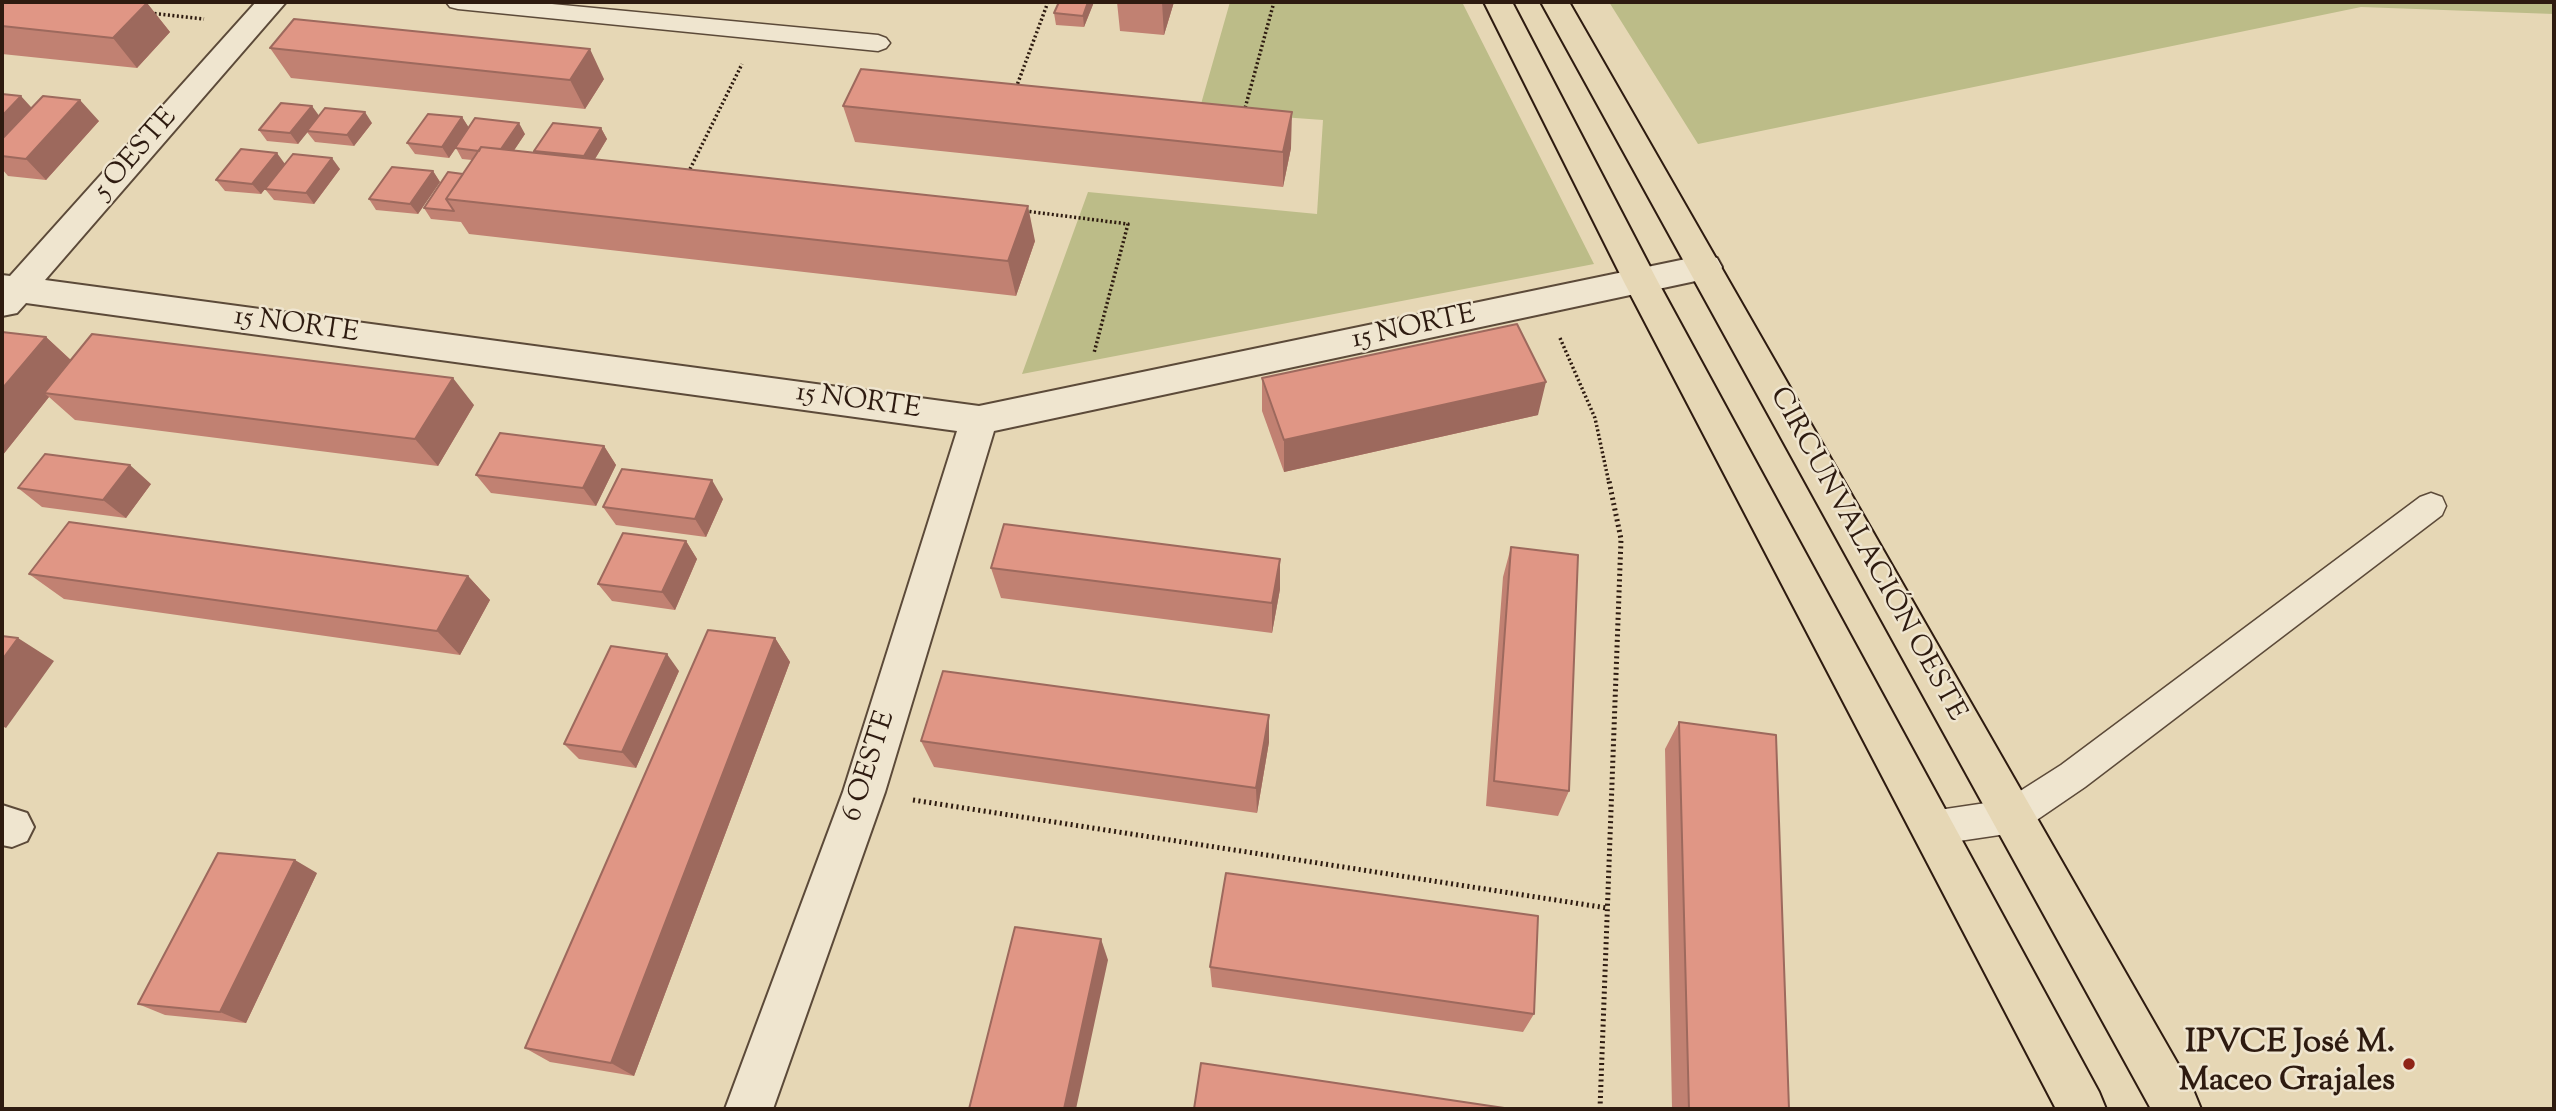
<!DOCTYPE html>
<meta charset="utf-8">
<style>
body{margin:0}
#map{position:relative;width:2556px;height:1111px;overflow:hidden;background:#e6d7b5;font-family:"Sorts Mill Goudy",serif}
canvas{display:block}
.frame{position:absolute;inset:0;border:4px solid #2e1b10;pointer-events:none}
</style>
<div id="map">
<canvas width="2556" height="1111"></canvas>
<div class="frame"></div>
</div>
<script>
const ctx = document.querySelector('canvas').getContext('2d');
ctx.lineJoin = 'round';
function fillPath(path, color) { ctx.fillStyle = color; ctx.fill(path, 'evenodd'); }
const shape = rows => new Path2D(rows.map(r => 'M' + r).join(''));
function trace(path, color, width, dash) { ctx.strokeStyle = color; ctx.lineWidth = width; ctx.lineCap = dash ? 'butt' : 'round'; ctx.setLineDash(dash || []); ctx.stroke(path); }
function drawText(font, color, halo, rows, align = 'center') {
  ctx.font = font + ' "Sorts Mill Goudy",serif'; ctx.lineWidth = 5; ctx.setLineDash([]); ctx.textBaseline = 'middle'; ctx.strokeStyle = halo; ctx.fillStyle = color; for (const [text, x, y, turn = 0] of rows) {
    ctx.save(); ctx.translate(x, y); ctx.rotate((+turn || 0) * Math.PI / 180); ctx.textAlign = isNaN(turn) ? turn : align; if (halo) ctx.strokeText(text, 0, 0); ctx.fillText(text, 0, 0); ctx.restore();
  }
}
fillPath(shape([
 [1230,2,1462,2,1594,264,1022,374,1088,192,1317,214,1323,120,1199,111],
 [1609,2,2554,2,2554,14,2361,7,1698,144]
]), '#bcbc88');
const lane = shape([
 [446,2,531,2,878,35,886,38,890,43,886,48,878,51,458,9,450,7,446,2],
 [2431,493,2442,497,2446,506,2442,515,2085,787,2025,828,2013,833,1932,845,1919,840,1914,828,1919,816,1932,811,2006,800,2061,765,2420,497,2431,493]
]);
const street = shape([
 [256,2,286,2,45,280,979,406,1705,255,1717,258,1722,267,1717,276,1705,279,994,431,885,792,773,1109,725,1109,843,792,957,431,26,303,17,313,2,316,2,275,10,276,256,2],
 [2,805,27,813,34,827,27,841,12,847,2,845,2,805]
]);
const primary = shape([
 [1484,2,1512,2,1658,282,2099,1092,2106,1109,2056,1109,1624,282,1484,2],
 [1541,2,1569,2,2194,1092,2201,1109,2151,1109,1541,2]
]);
trace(lane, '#5c4a39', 3);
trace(street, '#5c4a39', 4);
trace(primary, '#2e1b10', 4);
trace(shape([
 [150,13,204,19],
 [1016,88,1048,2],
 [1244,112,1274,2],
 [690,169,742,64],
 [1025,211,1128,224,1094,353],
 [1560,338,1595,418,1609,483]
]), '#2e1b10', 3.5, [2, 2.5]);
trace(shape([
 [913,800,1607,908],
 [1600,1109,1621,539,1609,481]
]), '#2e1b10', 5, [2, 3.5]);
fillPath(lane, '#efe5cf');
fillPath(street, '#efe5cf');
fillPath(primary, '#e6d7b5');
fillPath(shape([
 [2,2,147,3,170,32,137,68,2,54],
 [1059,2,1094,2,1084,27,1056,25,1054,13],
 [1117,2,1174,2,1164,35,1120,31],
 [270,48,604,79,585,109,291,78],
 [2,94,32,108,99,121,46,180,8,176,2,169],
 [843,106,1291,148,1283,187,855,142],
 [462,117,469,128,525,134,514,150,536,153,534,151,601,128,607,139,595,159,1035,241,1016,296,469,234,461,222,431,219,424,208,463,174,472,160,462,159,456,148,449,158,415,154,407,143],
 [372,123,354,146,315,142,307,132,298,144,267,141,259,130],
 [285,163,340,169,314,204,274,200,265,189,261,194,225,191,216,180],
 [433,171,440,182,418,214,376,210,369,199],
 [2,332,46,337,71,360,474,405,438,466,75,420,49,397,2,456],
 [1262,378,1538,415,1284,472,1262,411],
 [604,446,616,465,596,506,491,493,476,475],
 [151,484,126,518,42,507,18,488],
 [723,499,706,537,616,525,603,507],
 [686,541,697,559,675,610,612,601,598,584],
 [1511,547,1569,791,1558,816,1486,806,1503,577],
 [1280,559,1280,589,1272,633,1001,598,991,568],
 [29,574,468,576,490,600,460,655,64,599],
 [775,638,790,662,634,1076,550,1062,525,1048],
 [679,671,636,768,579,759,564,744],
 [1679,722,1789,1109,1672,1109,1665,749],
 [921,741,1269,742,1257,813,934,767],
 [317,873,246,1023,165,1015,138,1004],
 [1210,967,1534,1014,1523,1032,1212,987]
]), '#c18172');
fillPath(shape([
 [1088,2,1094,2,1084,27,1083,16],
 [1162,2,1174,2,1164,35],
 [147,3,170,32,137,68,113,38],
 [590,49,604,79,585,109,570,80],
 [21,96,40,117,2,156,2,116],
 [80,100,99,121,46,180,26,159],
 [312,106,320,117,298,144,290,133],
 [365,112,372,123,354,146,347,135],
 [1292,112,1291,148,1283,187,1283,152],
 [462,117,469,128,449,158,442,147],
 [519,123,525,134,505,164,499,153],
 [601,128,607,139,590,167,584,156],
 [277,153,285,164,261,194,252,184],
 [332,158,340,169,314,204,306,193],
 [433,171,440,182,418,214,410,204],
 [1028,206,1035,241,1016,296,1008,261],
 [46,337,76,365,44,393,49,397,2,456,2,389],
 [453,378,474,405,438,466,415,439],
 [1546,382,1538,415,1284,472,1284,440],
 [604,446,616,465,596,506,583,488],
 [130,465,151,484,126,518,103,500],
 [712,480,723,499,706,537,695,519],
 [686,541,697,559,675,610,662,592],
 [1280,559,1280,589,1272,633,1272,603],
 [468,576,490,600,460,655,437,631],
 [18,638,54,661,6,728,2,726,2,660],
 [775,638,790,662,634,1076,611,1063],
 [667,654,679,671,636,768,622,752],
 [1269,715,1269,742,1257,813,1256,788],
 [295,860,317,873,246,1023,220,1012],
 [1101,939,1108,960,1076,1109,1064,1109]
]), '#9d695d');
const building = shape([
 [2,2,139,2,147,3,113,38,2,26,2,2],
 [1059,2,1088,2,1083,16,1054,13,1059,2],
 [294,19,590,49,570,80,270,48,294,19],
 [861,69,1292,112,1283,152,843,106,861,69],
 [2,94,21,96,2,116,2,94],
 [43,96,80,100,26,159,2,156,2,139,43,96],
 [281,103,312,106,290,133,259,130,281,103],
 [325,108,365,112,347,135,307,131,325,108],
 [428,114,462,117,442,147,407,143,428,114],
 [475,118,519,123,501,149,481,147,479,151,455,148,475,118],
 [553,123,601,128,584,156,534,151,553,123],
 [481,147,1028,206,1008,261,446,199,481,147],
 [241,149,277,153,252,184,216,180,241,149],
 [293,154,332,158,306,193,265,189,293,154],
 [392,167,433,171,410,204,369,199,392,167],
 [448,172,463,174,446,199,454,211,424,208,448,172],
 [1517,324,1546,382,1284,440,1262,378,1517,324],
 [2,332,46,337,2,389,2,332],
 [92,334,453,378,415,439,44,393,92,334],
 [500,433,604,446,583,488,476,475,500,433],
 [45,454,130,465,103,500,18,488,45,454],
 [622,469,712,480,695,519,603,507,622,469],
 [69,522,468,576,437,631,29,574,69,522],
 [1004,524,1280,559,1272,603,991,568,1004,524],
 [623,533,686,541,662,592,598,584,623,533],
 [1511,547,1578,555,1569,791,1494,781,1511,547],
 [708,630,775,638,611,1063,525,1048,708,630],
 [2,636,18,638,2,660,2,636],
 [611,646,667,654,622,752,564,744,611,646],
 [943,671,1269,715,1256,788,921,741,943,671],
 [1679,722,1776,735,1789,1109,1689,1109,1679,722],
 [218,853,295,860,220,1012,138,1004,218,853],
 [1226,873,1538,916,1534,1014,1210,967,1226,873],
 [1015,927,1101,939,1064,1109,969,1109,1015,927],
 [1201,1063,1511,1109,1194,1109,1201,1063]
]);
fillPath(building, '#e09685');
trace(building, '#9d695d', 2);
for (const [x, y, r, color] of [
 [2409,1064,7,"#8f2418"]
]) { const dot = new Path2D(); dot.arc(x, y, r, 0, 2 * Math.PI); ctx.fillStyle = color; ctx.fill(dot); trace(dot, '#efe5cf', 2.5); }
drawText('28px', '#2e1b10', '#efe5cf', [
 ["5 OESTE",137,155,-49],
 ["15 NORTE",296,327,8],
 ["15 NORTE",1414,329,-12],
 ["15 NORTE",858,403,8],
 ["CIRCUNVALACIÓN OESTE",1866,555,61],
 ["6 OESTE",871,767,-72]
]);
drawText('bold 33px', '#2e1b10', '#efe5cf', [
 ["IPVCE José M.",2395,1045],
 ["Maceo Grajales",2395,1083]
], 'right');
</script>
